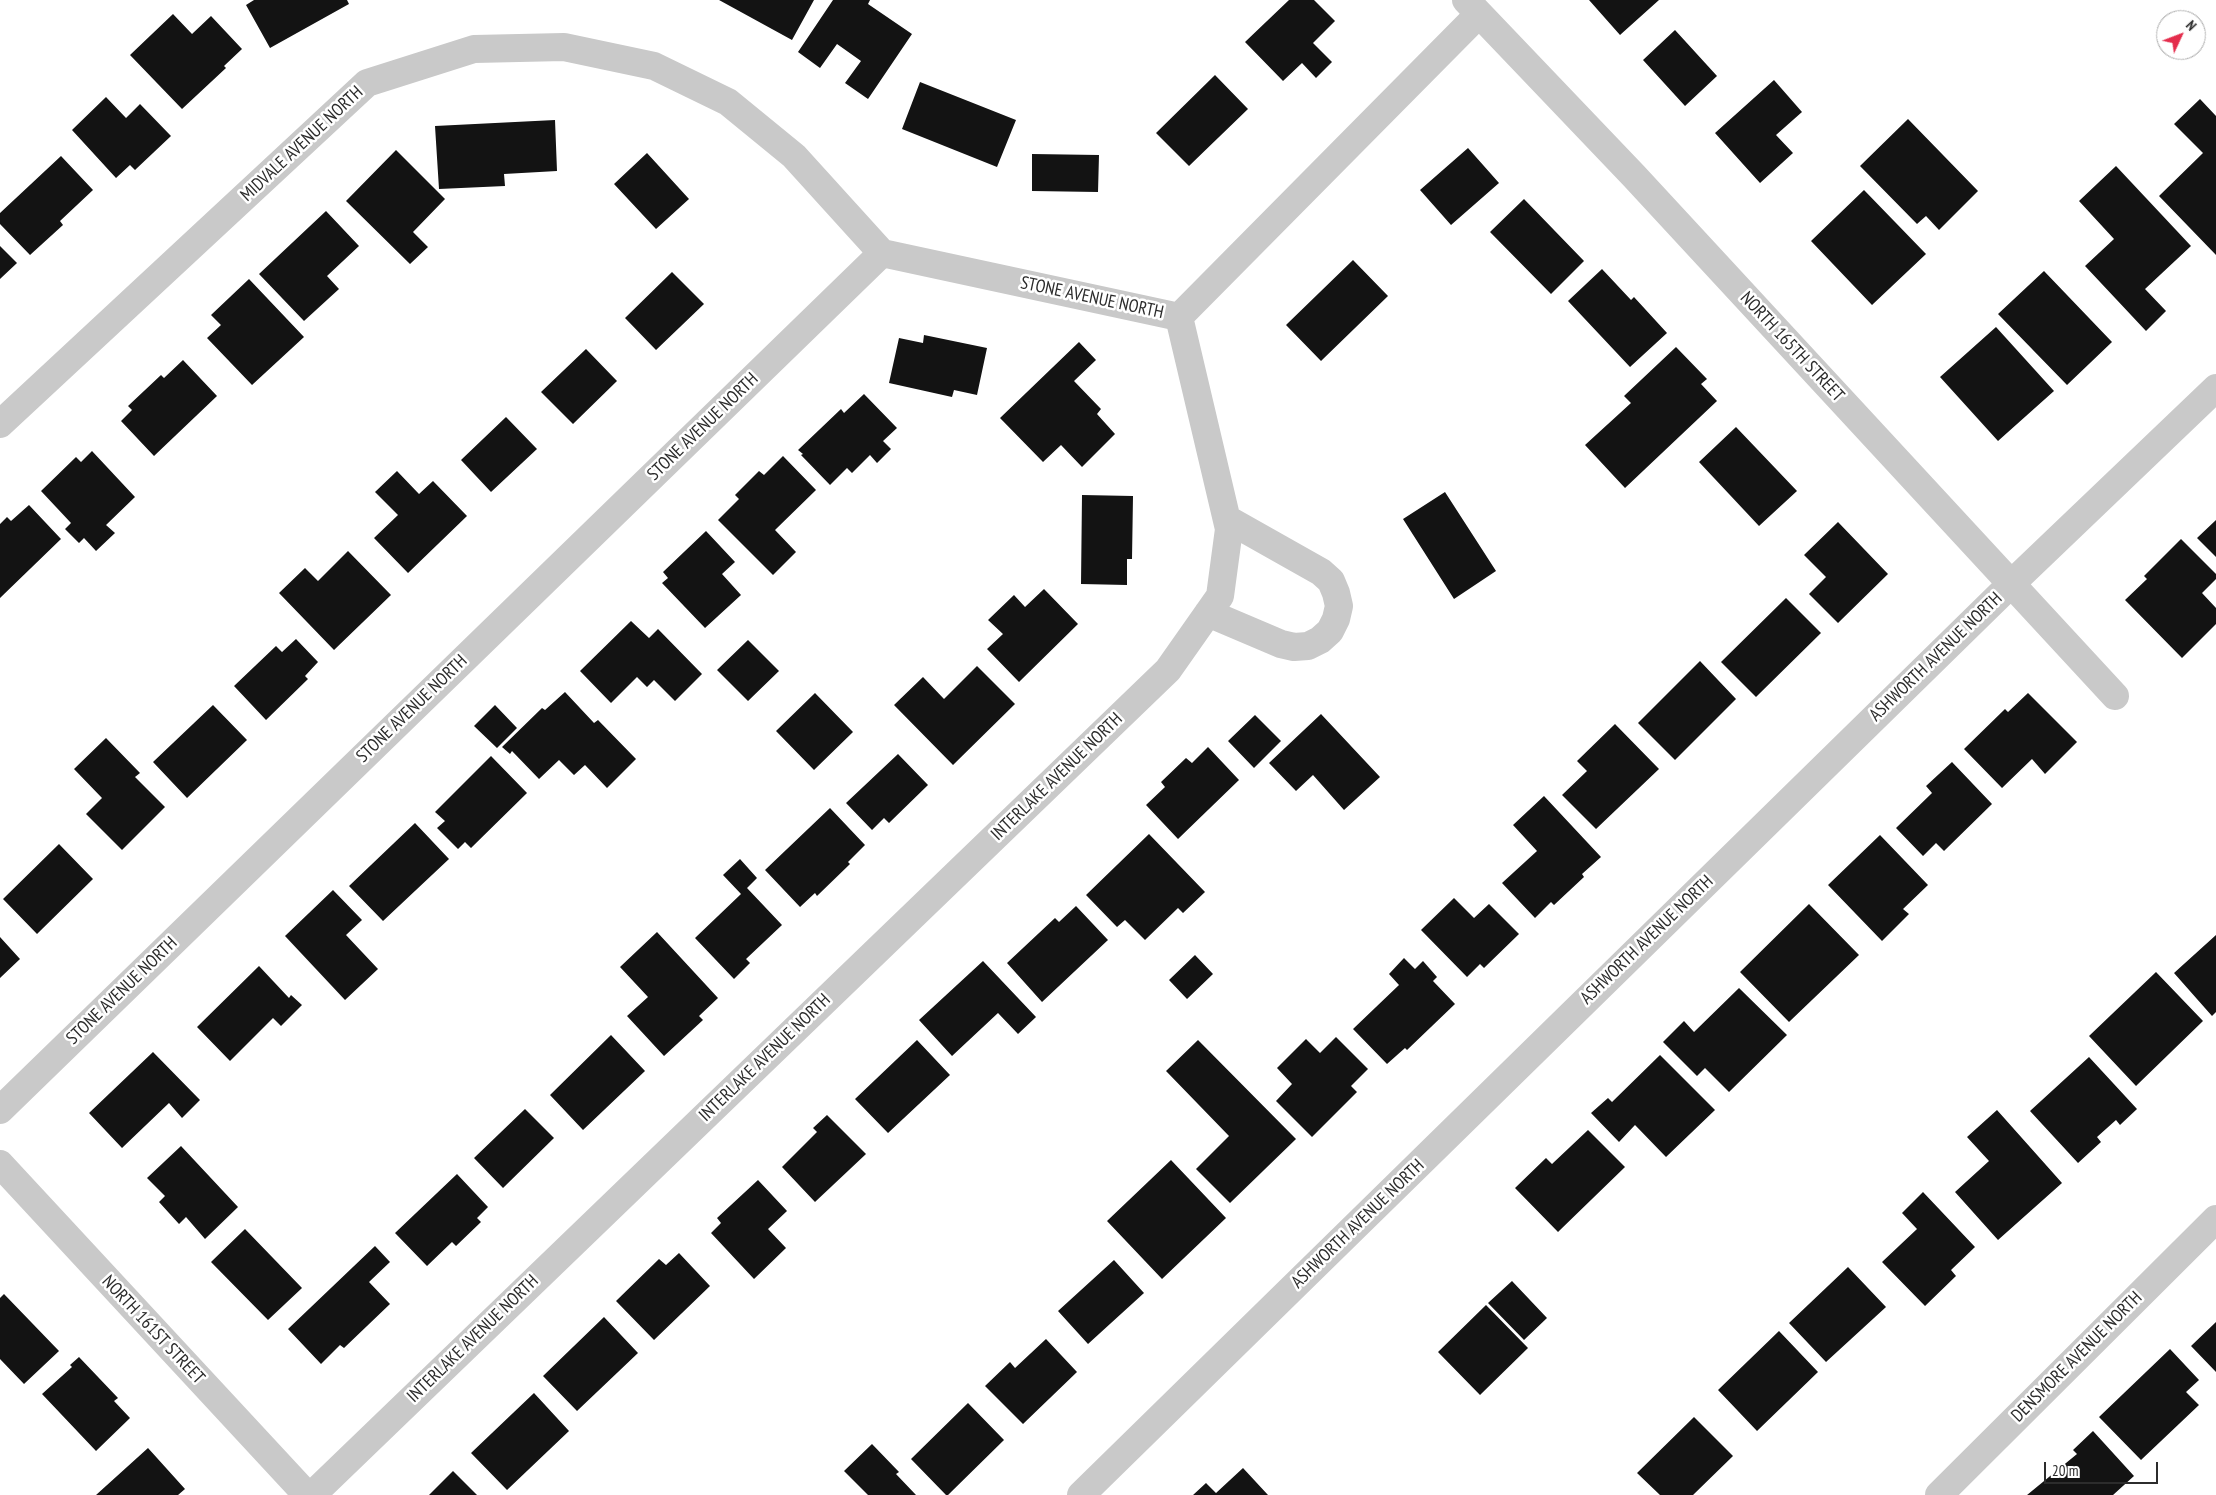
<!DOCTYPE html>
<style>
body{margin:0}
#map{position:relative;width:2216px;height:1495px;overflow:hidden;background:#fff;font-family:"PT Sans Narrow",sans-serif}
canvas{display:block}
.north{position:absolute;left:2156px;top:10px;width:50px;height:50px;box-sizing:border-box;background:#fff;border:1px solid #ababab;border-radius:50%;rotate:47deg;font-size:14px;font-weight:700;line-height:20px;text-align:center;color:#2c2c2c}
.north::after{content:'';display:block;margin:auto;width:18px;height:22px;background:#e42d4c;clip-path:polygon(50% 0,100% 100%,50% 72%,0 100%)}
.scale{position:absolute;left:2044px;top:1462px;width:114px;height:22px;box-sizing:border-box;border:2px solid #2c2c2c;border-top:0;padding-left:6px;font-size:15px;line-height:18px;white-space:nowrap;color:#2c2c2c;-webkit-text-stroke:4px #fff;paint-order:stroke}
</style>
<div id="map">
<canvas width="2216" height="1495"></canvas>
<div class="north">N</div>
<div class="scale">20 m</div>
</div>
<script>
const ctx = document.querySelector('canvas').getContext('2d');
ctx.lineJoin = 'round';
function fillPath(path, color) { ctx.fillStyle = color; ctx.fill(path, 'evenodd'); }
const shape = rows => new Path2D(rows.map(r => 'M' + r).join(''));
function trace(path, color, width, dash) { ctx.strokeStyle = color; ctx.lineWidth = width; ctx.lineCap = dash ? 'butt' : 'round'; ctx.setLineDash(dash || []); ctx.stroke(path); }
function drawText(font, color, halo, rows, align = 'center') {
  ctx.font = font + ' "PT Sans Narrow",sans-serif'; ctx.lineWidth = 5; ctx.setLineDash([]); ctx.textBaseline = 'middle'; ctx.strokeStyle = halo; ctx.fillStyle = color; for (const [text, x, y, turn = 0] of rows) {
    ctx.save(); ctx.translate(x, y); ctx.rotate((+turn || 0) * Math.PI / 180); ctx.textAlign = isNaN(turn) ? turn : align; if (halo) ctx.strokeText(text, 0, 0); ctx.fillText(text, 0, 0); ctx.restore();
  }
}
fillPath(shape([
 [254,0,347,0,349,4,270,48,246,5],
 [719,0,814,0,792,40],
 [833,0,870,0,868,4,912,34,868,99,845,83,861,61,837,44,820,68,798,52],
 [1289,0,1314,0,1335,21,1313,43,1332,62,1316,78,1302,63,1283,81,1245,42],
 [1589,0,1659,0,1620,35],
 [173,14,192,34,211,16,242,49,224,66,226,68,182,109,130,55],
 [1675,30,1717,76,1685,106,1643,60],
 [1215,75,1248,109,1189,166,1156,133],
 [1774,80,1802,112,1776,135,1793,153,1760,183,1715,133],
 [920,82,1016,120,997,167,902,129],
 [106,97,126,118,140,104,171,136,135,170,130,165,116,178,72,130],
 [2200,99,2216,116,2216,255,2159,196,2203,153,2174,124],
 [1908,119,1978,191,1939,230,1926,216,1917,224,1860,166],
 [555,120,557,171,504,174,505,186,439,189,435,126],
 [1468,148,1499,183,1451,225,1420,190],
 [396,150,445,199,413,232,428,247,410,264,346,201],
 [647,153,689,199,656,229,614,184],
 [1032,154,1099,155,1098,192,1032,191],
 [61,156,93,190,60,221,63,225,30,255,0,224,0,213],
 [2116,166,2191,246,2145,289,2166,311,2146,331,2085,266,2114,239,2079,201],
 [1864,190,1926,254,1872,305,1811,241],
 [1524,199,1584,261,1551,294,1490,232],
 [326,211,359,246,327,276,339,289,304,321,259,274],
 [0,246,17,263,0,279],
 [1353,260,1388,296,1321,361,1286,325],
 [1602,269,1631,300,1634,297,1667,333,1630,367,1568,301],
 [2044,271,2112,342,2067,385,1998,314],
 [672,272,704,304,656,350,625,318],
 [249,279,304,337,252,385,207,338,221,325,211,315],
 [1996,327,2054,391,1998,441,1940,377],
 [924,335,987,348,977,395,954,390,952,397,889,383,899,338,923,343],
 [1079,342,1096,360,1074,381,1101,409,1097,414,1115,434,1082,467,1061,445,1043,462,1000,418],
 [1676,347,1707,379,1701,384,1717,401,1625,488,1585,445,1631,403,1624,396],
 [586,349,617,381,573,424,541,392],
 [183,360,217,396,154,456,121,421,132,410,128,406,161,375,164,378],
 [864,394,897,428,883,441,891,449,877,463,870,455,852,473,847,468,830,485,801,455,803,454,798,450,841,409,844,413],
 [506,417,537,449,491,492,461,460],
 [1736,427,1797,491,1759,526,1699,462],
 [92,451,135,497,106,525,115,533,96,551,84,538,79,543,65,529,71,523,41,491,76,457,81,462],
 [783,456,816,490,775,530,796,552,773,575,718,520,739,499,735,495,759,471,764,475],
 [397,471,419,494,433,481,467,516,408,573,374,538,398,515,375,492],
 [1445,492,1496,571,1454,599,1403,519],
 [1082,495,1133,496,1132,559,1127,559,1127,585,1081,584],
 [29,505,61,539,0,598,0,524,7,517,11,521],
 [2216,520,2216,557,2197,538],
 [1838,522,1888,574,1838,623,1809,594,1826,577,1804,555],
 [706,531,735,562,722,574,741,595,705,628,662,583,668,578,663,572],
 [2181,539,2216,574,2216,579,2202,593,2216,608,2216,624,2182,658,2125,600,2147,579,2144,576],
 [348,551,391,595,334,650,279,593,305,568,318,581],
 [1044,589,1078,624,1019,682,987,649,1003,634,988,620,1014,595,1025,607],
 [1786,598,1821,633,1756,697,1721,662],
 [631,621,649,638,658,629,702,674,675,701,654,680,647,687,637,677,611,703,580,671],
 [296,639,318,662,305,676,308,679,266,720,234,686,276,646,282,652],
 [748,640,779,671,748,701,717,670],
 [1700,661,1736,699,1675,760,1638,723],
 [977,666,1015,704,953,765,894,705,923,677,944,699],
 [565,692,594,723,598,720,636,759,607,788,585,765,574,775,559,760,539,779,512,751,510,754,502,747,542,708,545,710],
 [815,693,853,732,814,770,776,731],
 [2028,693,2077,742,2045,774,2032,759,2002,788,1964,749,2005,709,2008,712],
 [213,705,247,740,187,798,153,762],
 [495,705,517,728,497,748,474,726],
 [1321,714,1380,777,1344,810,1313,775,1296,791,1269,763],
 [1255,715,1281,741,1254,768,1228,741],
 [1615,724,1659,769,1596,829,1562,795,1587,771,1577,761],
 [106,738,140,773,135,777,165,807,122,850,86,814,102,798,74,769],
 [1208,747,1239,780,1178,839,1146,805,1165,787,1161,782,1186,758,1192,763],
 [898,754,928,785,889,823,884,818,872,830,846,803],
 [491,756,527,793,471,848,465,842,458,849,437,828,445,821,435,812],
 [1952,762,1992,804,1944,851,1936,843,1923,856,1896,828,1932,793,1926,786],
 [1544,796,1601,857,1582,874,1584,877,1554,905,1551,902,1535,918,1502,883,1537,851,1513,825],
 [830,808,865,845,848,862,850,864,817,896,815,893,800,907,765,870],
 [415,823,449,859,383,921,349,886],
 [1149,834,1205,892,1183,913,1178,908,1145,940,1125,920,1117,927,1086,895],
 [1880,835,1928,885,1903,909,1909,914,1882,941,1828,885],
 [59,844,93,879,37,934,3,899],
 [740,859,757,878,747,888,782,925,746,959,750,963,734,979,695,938,741,894,723,875],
 [333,890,362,920,346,935,378,969,345,1000,285,936],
 [1454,898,1474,918,1489,904,1519,934,1484,968,1480,964,1467,977,1421,930],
 [1809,904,1859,955,1789,1022,1740,972],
 [1076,906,1108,940,1042,1002,1007,963,1055,918,1059,922],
 [657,932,718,998,699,1016,703,1020,664,1056,627,1016,648,997,620,967],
 [2216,935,2216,1012,2212,1016,2174,973],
 [0,937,20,959,0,978],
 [1195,955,1213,974,1187,999,1169,980],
 [1404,958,1415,969,1423,961,1437,977,1433,981,1455,1004,1407,1050,1405,1048,1387,1064,1353,1029,1399,985,1389,974],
 [983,961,1036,1017,1018,1034,998,1013,952,1056,919,1020],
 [259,966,289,998,291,995,302,1005,281,1026,273,1018,230,1061,197,1027],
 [2156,972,2203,1021,2136,1086,2089,1036],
 [1739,988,1787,1035,1729,1092,1705,1068,1697,1076,1663,1042,1684,1021,1694,1032],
 [611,1035,645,1071,583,1130,550,1095],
 [1336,1037,1368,1069,1351,1086,1357,1092,1312,1137,1276,1101,1292,1084,1277,1068,1306,1039,1320,1053],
 [917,1040,950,1075,888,1133,855,1099],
 [1198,1040,1296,1139,1230,1203,1196,1169,1229,1136,1166,1071],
 [153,1052,200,1100,182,1118,169,1103,122,1148,89,1113],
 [1660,1055,1715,1110,1666,1157,1635,1125,1619,1142,1591,1113,1608,1098,1612,1102],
 [2089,1057,2137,1109,2120,1125,2116,1120,2097,1137,2101,1142,2078,1163,2030,1111],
 [525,1109,554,1138,503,1188,474,1158],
 [1997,1110,2062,1183,1998,1240,1955,1192,1989,1161,1967,1137],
 [827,1115,866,1154,815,1202,782,1167,817,1132,813,1128],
 [1588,1130,1625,1167,1558,1232,1515,1188,1546,1158,1552,1164],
 [181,1146,238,1207,205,1239,186,1217,179,1224,159,1202,165,1196,147,1178],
 [1171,1160,1226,1218,1162,1279,1107,1221],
 [457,1174,488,1207,477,1218,481,1222,456,1246,452,1242,427,1266,395,1233],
 [758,1180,787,1211,768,1229,786,1248,754,1279,711,1233,721,1223,717,1218],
 [1923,1192,1975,1247,1951,1270,1956,1276,1925,1306,1882,1262,1917,1229,1902,1213],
 [245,1229,302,1288,268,1320,211,1262],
 [375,1246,390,1262,369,1282,390,1304,344,1348,340,1345,321,1364,288,1329],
 [679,1253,710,1286,654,1340,616,1301,659,1259,666,1265],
 [1114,1260,1144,1293,1088,1344,1058,1311],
 [1848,1267,1886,1307,1826,1362,1789,1323],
 [1512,1281,1547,1318,1524,1340,1488,1303],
 [4,1294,59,1351,24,1384,0,1359,0,1298],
 [1486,1305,1528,1348,1480,1395,1438,1352],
 [604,1317,638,1353,577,1411,543,1376],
 [2216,1322,2216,1372,2191,1346],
 [1779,1331,1818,1372,1757,1431,1718,1390],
 [1046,1339,1077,1372,1023,1424,985,1386,1010,1362,1015,1368],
 [2170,1349,2199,1380,2186,1392,2199,1405,2141,1460,2099,1417],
 [79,1357,118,1398,114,1401,130,1418,96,1451,42,1394,72,1367,70,1365],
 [534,1393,569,1431,507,1490,471,1453],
 [968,1403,1004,1440,948,1495,946,1495,911,1459],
 [1694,1417,1733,1456,1693,1495,1660,1495,1637,1473],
 [2093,1431,2134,1476,2113,1495,2027,1495,2077,1454,2073,1450],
 [872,1444,899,1472,896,1474,916,1495,868,1495,844,1471],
 [148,1448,185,1489,178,1495,96,1495],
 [1243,1468,1268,1495,1193,1495,1206,1483,1216,1493],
 [453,1471,477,1495,429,1495]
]), '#131313');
trace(shape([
 [1466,0,1634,176,2115,696],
 [0,424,367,83,474,49,564,47,654,66,728,102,794,156,882,253],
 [1208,613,1281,644,1294,647,1308,646,1320,640,1330,631,1336,619,1339,606,1336,593,1331,581,1321,572,1227,519],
 [0,1110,882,253,1179,317,1479,14],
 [0,1164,307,1495],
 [312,1495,1168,670,1220,596,1229,529,1179,317],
 [1081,1495,2011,584,2216,388],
 [1939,1495,2216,1219]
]), '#c9c9c9', 28);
drawText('18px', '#2c2c2c', '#fff', [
 ["MIDVALE AVENUE NORTH",302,144,-43],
 ["STONE AVENUE NORTH",1092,298,12],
 ["NORTH 165TH STREET",1792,347,47],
 ["STONE AVENUE NORTH",703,427,-44],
 ["ASHWORTH AVENUE NORTH",1936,657,-44],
 ["STONE AVENUE NORTH",412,709,-44],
 ["INTERLAKE AVENUE NORTH",1057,777,-44],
 ["ASHWORTH AVENUE NORTH",1647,940,-44],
 ["STONE AVENUE NORTH",122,991,-44],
 ["INTERLAKE AVENUE NORTH",765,1058,-44],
 ["ASHWORTH AVENUE NORTH",1358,1224,-44],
 ["NORTH 161ST STREET",153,1330,47],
 ["INTERLAKE AVENUE NORTH",473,1339,-44],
 ["DENSMORE AVENUE NORTH",2077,1357,-45]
]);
</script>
